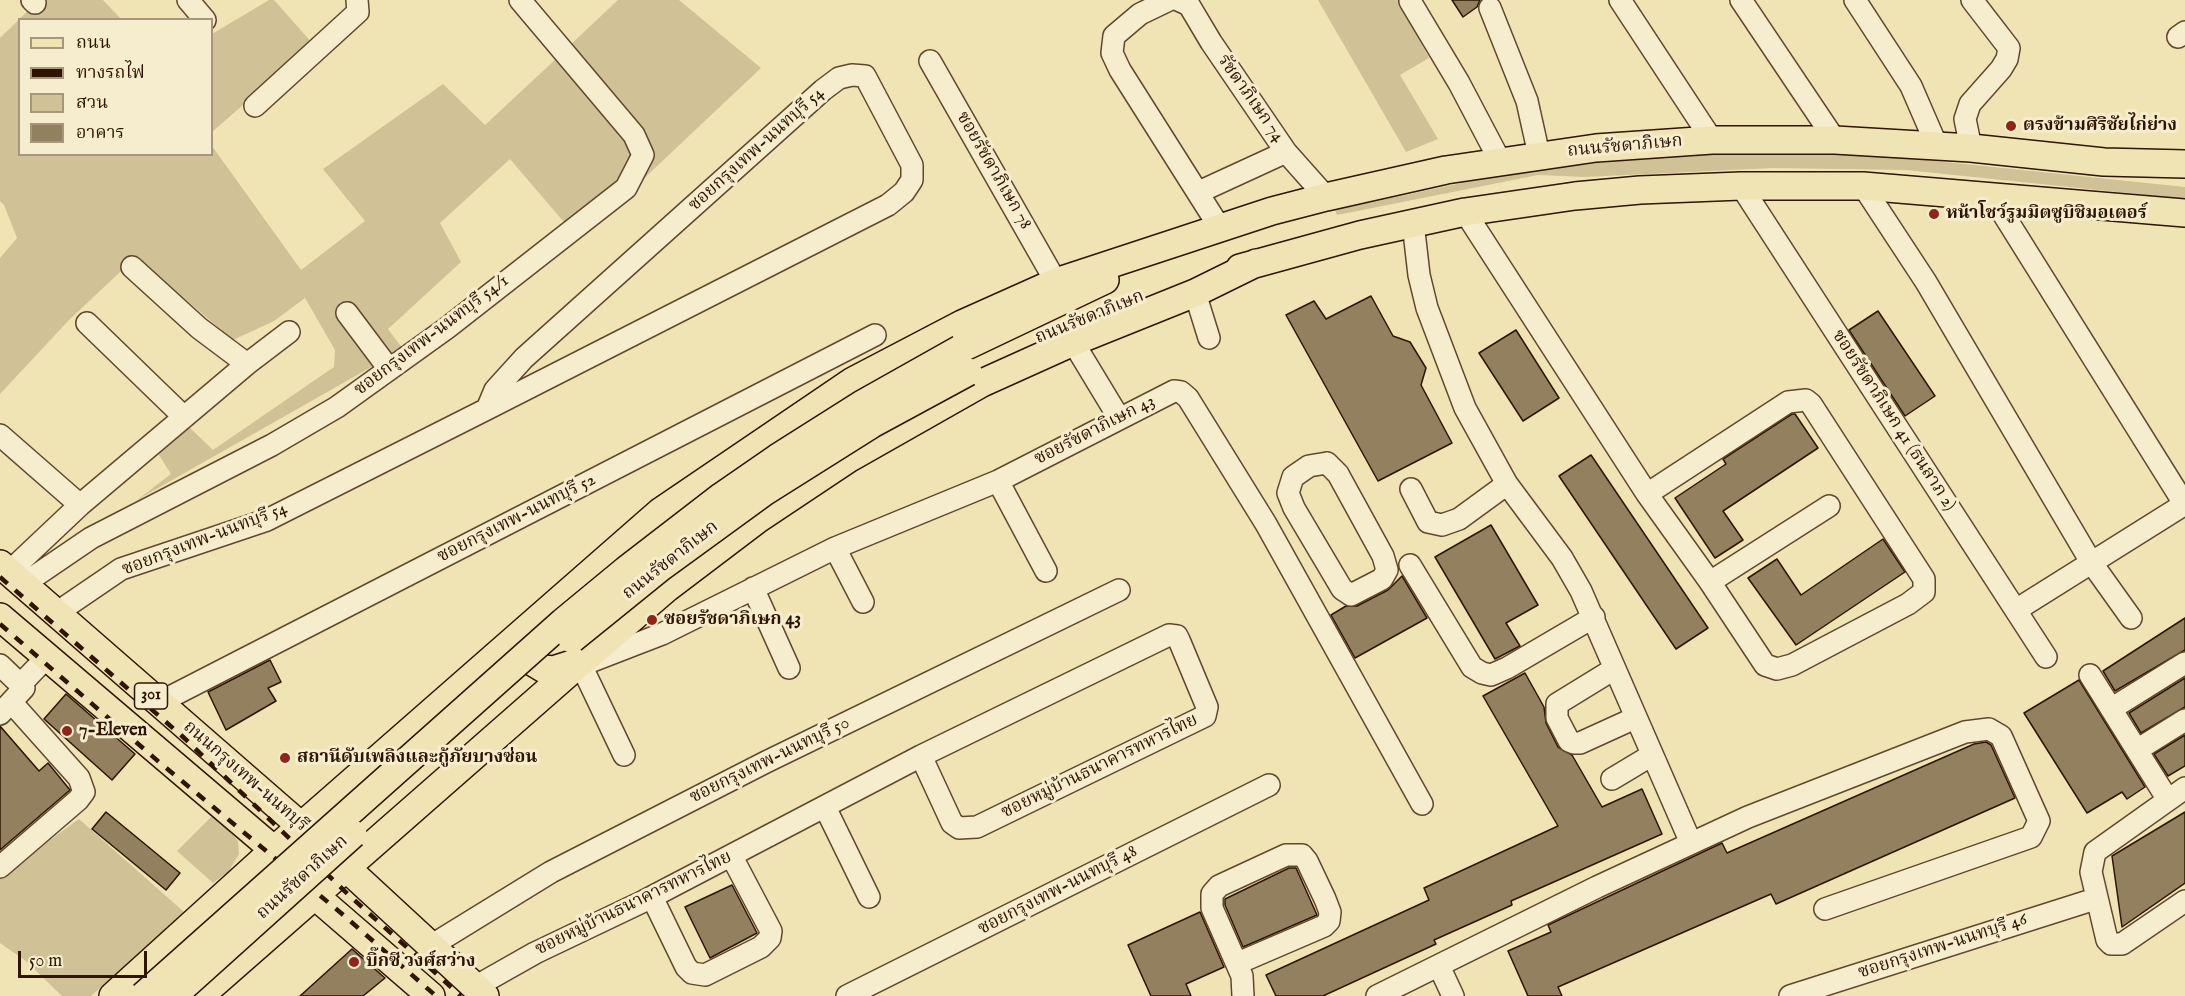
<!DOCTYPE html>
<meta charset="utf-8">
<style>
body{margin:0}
#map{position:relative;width:2185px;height:996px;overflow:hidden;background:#f1e4b4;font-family:"IM FELL English","Noto Serif Thai",serif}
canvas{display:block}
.legend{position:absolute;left:18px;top:18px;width:195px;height:138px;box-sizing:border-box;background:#f6edce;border:2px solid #a6967c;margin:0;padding:8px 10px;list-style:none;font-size:18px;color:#2e1401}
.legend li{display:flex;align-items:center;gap:12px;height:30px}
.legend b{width:30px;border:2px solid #a6967c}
.scale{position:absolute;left:18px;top:951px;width:129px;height:27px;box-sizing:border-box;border:3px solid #2e1401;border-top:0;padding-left:8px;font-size:18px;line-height:21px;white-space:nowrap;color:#2e1401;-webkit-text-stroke:4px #f6edce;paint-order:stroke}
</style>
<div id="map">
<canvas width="2185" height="996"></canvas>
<ul class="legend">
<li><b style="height:8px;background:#f1e4b4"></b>ถนน</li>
<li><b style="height:8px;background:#2e1401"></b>ทางรถไฟ</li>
<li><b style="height:16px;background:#d0c196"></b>สวน</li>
<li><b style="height:16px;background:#93805e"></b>อาคาร</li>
</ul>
<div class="scale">50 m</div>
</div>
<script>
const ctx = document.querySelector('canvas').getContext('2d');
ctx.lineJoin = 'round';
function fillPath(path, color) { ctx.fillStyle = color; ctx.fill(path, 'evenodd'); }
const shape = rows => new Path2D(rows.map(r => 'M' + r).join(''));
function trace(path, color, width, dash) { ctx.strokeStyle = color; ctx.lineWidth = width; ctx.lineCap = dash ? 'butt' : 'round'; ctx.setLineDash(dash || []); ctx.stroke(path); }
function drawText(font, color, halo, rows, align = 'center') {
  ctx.font = font + ' "IM FELL English","Noto Serif Thai",serif'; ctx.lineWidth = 6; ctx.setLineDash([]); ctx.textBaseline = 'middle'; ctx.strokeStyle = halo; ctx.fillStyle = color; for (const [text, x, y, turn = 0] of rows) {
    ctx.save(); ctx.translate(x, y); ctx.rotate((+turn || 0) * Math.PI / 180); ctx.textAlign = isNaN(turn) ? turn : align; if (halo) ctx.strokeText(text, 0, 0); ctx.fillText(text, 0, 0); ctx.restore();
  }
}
fillPath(shape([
 [39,0,103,0,121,19,20,20,20,154,212,154,212,146,301,270,365,221,323,169,443,84,485,125,558,57,626,134,633,151,633,168,569,228,510,159,440,223,461,262,388,329,403,349,137,500,171,474,157,452,186,424,213,450,334,367,335,350,305,298,274,321,233,340,136,257,68,321,0,394,0,258,17,238,4,205,0,201,0,38],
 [269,0,274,0,313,44,212,132,212,34],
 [618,0,679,0,761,68,637,185,650,158,568,47],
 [1318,0,1398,0,1429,58,1400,75,1438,139,1406,152],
 [1790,152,1888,156,2185,187,2185,199,1906,170,1773,168,1585,177,1538,175,1337,215,1335,210,1485,178,1568,166,1696,153],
 [214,814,238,841,239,854,229,871,213,883,177,851],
 [79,819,184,912,91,996,62,996,26,961,0,943,0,876]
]), '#d0c196');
const building = shape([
 [1452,0,1480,0,1477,7,1463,17,1452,0],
 [1371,296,1393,336,1410,342,1426,368,1421,385,1452,443,1378,481,1286,315,1314,301,1326,319,1371,296],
 [1878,311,1935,396,1905,416,1849,330,1878,311],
 [1516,330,1559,398,1523,421,1479,353,1516,330],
 [1792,414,1795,414,1818,448,1723,511,1743,540,1715,558,1675,498,1726,464,1723,459,1792,414],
 [1591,455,1708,628,1676,649,1559,476,1591,455],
 [1491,525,1538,605,1506,623,1520,646,1495,659,1435,557,1491,525],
 [1883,539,1905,572,1796,645,1748,578,1777,559,1801,595,1883,539],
 [1402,576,1427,618,1355,658,1331,615,1346,606,1357,606,1388,590,1402,576],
 [2185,618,2185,650,2115,691,2103,671,2185,618],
 [270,660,281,682,268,688,276,701,226,730,208,692,270,660],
 [1525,673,1544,707,1546,723,1558,747,1572,755,1602,807,1642,789,1662,834,1511,901,1512,905,1434,940,1436,944,1323,996,1276,996,1266,975,1429,900,1424,888,1558,826,1483,696,1525,673],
 [2185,678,2185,707,2141,733,2129,713,2185,678],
 [2079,680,2145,787,2127,799,2122,792,2087,813,2024,713,2079,680],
 [66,694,135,754,112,780,44,719,66,694],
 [0,726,39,771,48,763,70,790,0,850,0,726],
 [2185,735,2185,766,2168,776,2154,754,2185,735],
 [1986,742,1991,745,2015,798,1776,904,1771,894,1558,987,1562,996,1528,996,1508,951,1551,932,1548,925,1722,843,1727,853,1974,744,1986,742],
 [106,812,180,873,166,890,92,829,106,812],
 [2185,812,2185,883,2122,927,2112,856,2185,812],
 [1289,868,1296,868,1317,915,1243,947,1225,905,1225,899,1289,868],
 [732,885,757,933,710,958,685,907,732,885],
 [1200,912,1224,967,1186,984,1191,996,1151,996,1128,945,1200,912],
 [352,949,385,978,363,996,300,996,352,949]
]);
fillPath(building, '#93805e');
trace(building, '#2e1401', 1.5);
const minor = shape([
 [32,0,35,3],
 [188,0,205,20],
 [1169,0,1140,14,1114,36,1112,53,1120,70,1220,228],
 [1178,0,1189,5,1211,42,1286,152,1326,197],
 [1620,0,1712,140],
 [1741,0,1835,140],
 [1855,0,1911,86,1937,146],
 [1410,1,1459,83,1500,161],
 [1490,8,1527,101,1539,155],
 [2178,37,2185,32],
 [930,61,1056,282],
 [255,106,358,12,357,0],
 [1971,148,1965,119,1970,104,2001,69,2007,59,2009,48,1972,0],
 [1741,186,2046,657],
 [1863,186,1926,282,2091,562,2131,618],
 [1199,192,1286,152],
 [1992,196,2185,505],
 [1465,212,1647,494,1710,582,1765,665,1777,669,1792,665,1908,604,1924,592,1924,579,1811,404,1806,400,1788,402,1647,494],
 [1413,223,1419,275,1427,308,1465,408,1507,484,1562,558,1581,591,1691,843],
 [132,267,199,328,247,364],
 [1195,293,1209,338],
 [347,313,389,369],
 [87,323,184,417],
 [1073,342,1119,418],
 [0,435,80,505,9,572],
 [1327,463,1338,474,1383,556,1387,570,1382,579,1351,595,1342,589,1294,508,1288,493,1293,477,1309,466,1327,463],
 [998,481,1046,571],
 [1411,489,1428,522,1442,525,1459,519,1507,484],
 [80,505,247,364,289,332],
 [835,548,863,602],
 [1410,565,1472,667,1482,673,1491,675,1507,668,1594,617],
 [1710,582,1829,506],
 [22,585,91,538,272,445,337,407,447,328,626,188,643,155,634,135,520,0],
 [753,588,789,668],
 [2016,610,2185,504],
 [55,614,121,569,267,520,487,409,888,205,904,192,912,180,912,165,865,76,852,75,839,78,823,90,524,358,495,390,487,409],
 [587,663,662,634,835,548,998,481,1174,391,1181,392,1188,398,1266,524,1422,804],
 [0,665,24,688,0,714],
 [581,665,624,755],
 [1614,669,1557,704,1557,718,1569,741,1574,743,1580,743,1635,718],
 [2090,675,2168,800],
 [21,684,46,658],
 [162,705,174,695,875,335],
 [2111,709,2185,663],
 [2137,750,2185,720],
 [1612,779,1652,755],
 [2185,788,2095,852,2091,872,2107,940,2111,944,2122,944,2185,901],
 [825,807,869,897],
 [0,867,78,800,84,792,79,778,12,703],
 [652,897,686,967,692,973,705,975,761,947,770,938,771,931,732,857],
 [429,947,551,872,766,762,1119,590],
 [1238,963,1324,926,1329,921,1330,912,1325,899,1307,861,1302,855,1286,855,1219,886,1212,894,1212,908,1242,976,1243,996],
 [1439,966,1453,996],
 [475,987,535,953,644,901,921,756,1169,635,1177,636,1179,640,1207,707,1205,716,977,827,959,828,952,823,921,756],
 [847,996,1269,785],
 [1377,996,1597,887,1748,817,1965,732,1989,729,2001,736,2039,821,2031,837,1825,909],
 [1790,996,2095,899]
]);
const major = shape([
 [1240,268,1360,235,1465,212,1575,196,1640,190,1741,186,1863,186,2185,213],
 [960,349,1105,280],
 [0,564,302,827,485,996],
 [0,617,274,850,313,894,431,996],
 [531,632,526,642,526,653,534,663,544,669,553,670,578,662],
 [113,996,274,850,660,512,853,381,962,324,1056,282,1272,211,1326,197,1446,170,1596,148,1712,140,1835,140,1971,148,2104,162,2185,164],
 [200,996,574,668,667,588,758,519,848,459,982,383,1073,342,1195,293,1256,263]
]);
trace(minor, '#5f482e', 24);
trace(major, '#2e1401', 30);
trace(minor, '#f6edce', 21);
trace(major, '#f1e4b4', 27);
trace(shape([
 [0,577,182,736,352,898,461,996],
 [0,624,159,762,341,913,436,996]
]), '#2e1401', 4.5, [10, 10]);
const majorBridge = shape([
 [572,639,661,567,764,492,872,424,968,372],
 [143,996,563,622,626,570,722,496,777,458,864,403,960,349],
 [173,996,353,834]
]);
trace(majorBridge, '#2e1401', 30, []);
trace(majorBridge, '#f1e4b4', 27);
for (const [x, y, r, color] of [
 [2011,126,6,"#8f2418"],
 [1934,214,6,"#8f2418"],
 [652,620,6,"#8f2418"],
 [67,731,6,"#8f2418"],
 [285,758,6,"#8f2418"],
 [354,962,6,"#8f2418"]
]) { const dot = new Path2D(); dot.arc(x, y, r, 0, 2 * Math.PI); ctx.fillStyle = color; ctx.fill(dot); trace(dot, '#f6edce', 2); }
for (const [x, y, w] of [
 [151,696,33]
]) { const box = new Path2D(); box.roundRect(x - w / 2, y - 13, w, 26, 4.5); ctx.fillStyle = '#f6edce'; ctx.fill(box); trace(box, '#2e1401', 1.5); }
drawText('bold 16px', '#2e1401', null, [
 ["301",151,696]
]);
drawText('18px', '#2e1401', '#f6edce', [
 ["รัชดาภิเษก 74",1250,99,55],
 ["ถนนรัชดาภิเษก",1625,147,-5],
 ["ซอยกรุงเทพ-นนทบุรี 54",757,150,-42],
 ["ซอยรัชดาภิเษก 78",993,171,60],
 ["ถนนรัชดาภิเษก",1090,318,-22],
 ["ซอยกรุงเทพ-นนทบุรี 54/1",432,336,-37],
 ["ซอยรัชดาภิเษก 41 (ธนลาภ 2)",1893,421,57],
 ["ซอยรัชดาภิเษก 43",1095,431,-27],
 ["ซอยกรุงเทพ-นนทบุรี 52",517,519,-27],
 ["ซอยกรุงเทพ-นนทบุรี 54",205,540,-21],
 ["ถนนรัชดาภิเษก",671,561,-38],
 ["ซอยกรุงเทพ-นนทบุรี 50",770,761,-26],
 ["ซอยหมู่บ้านธนาคารทหารไทย",1100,767,-26],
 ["ถนนกรุงเทพ-นนทบุรี",245,777,41],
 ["ถนนรัชดาภิเษก",303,878,-42],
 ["ซอยกรุงเทพ-นนทบุรี 48",1058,891,-27],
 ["ซอยหมู่บ้านธนาคารทหารไทย",634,904,-26],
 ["ซอยกรุงเทพ-นนทบุรี 46",1943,947,-18]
]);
drawText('bold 18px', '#2e1401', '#f6edce', [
 ["ตรงข้ามศิริชัยไก่ย่าง",2023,126],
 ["หน้าโชว์รูมมิตซูบิชิมอเตอร์",1946,214],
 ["ซอยรัชดาภิเษก 43",664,620],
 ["7-Eleven",79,731],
 ["สถานีดับเพลิงและกู้ภัยบางซ่อน",297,758],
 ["บิ๊กซี วงศ์สว่าง",366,962]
], 'left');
</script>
